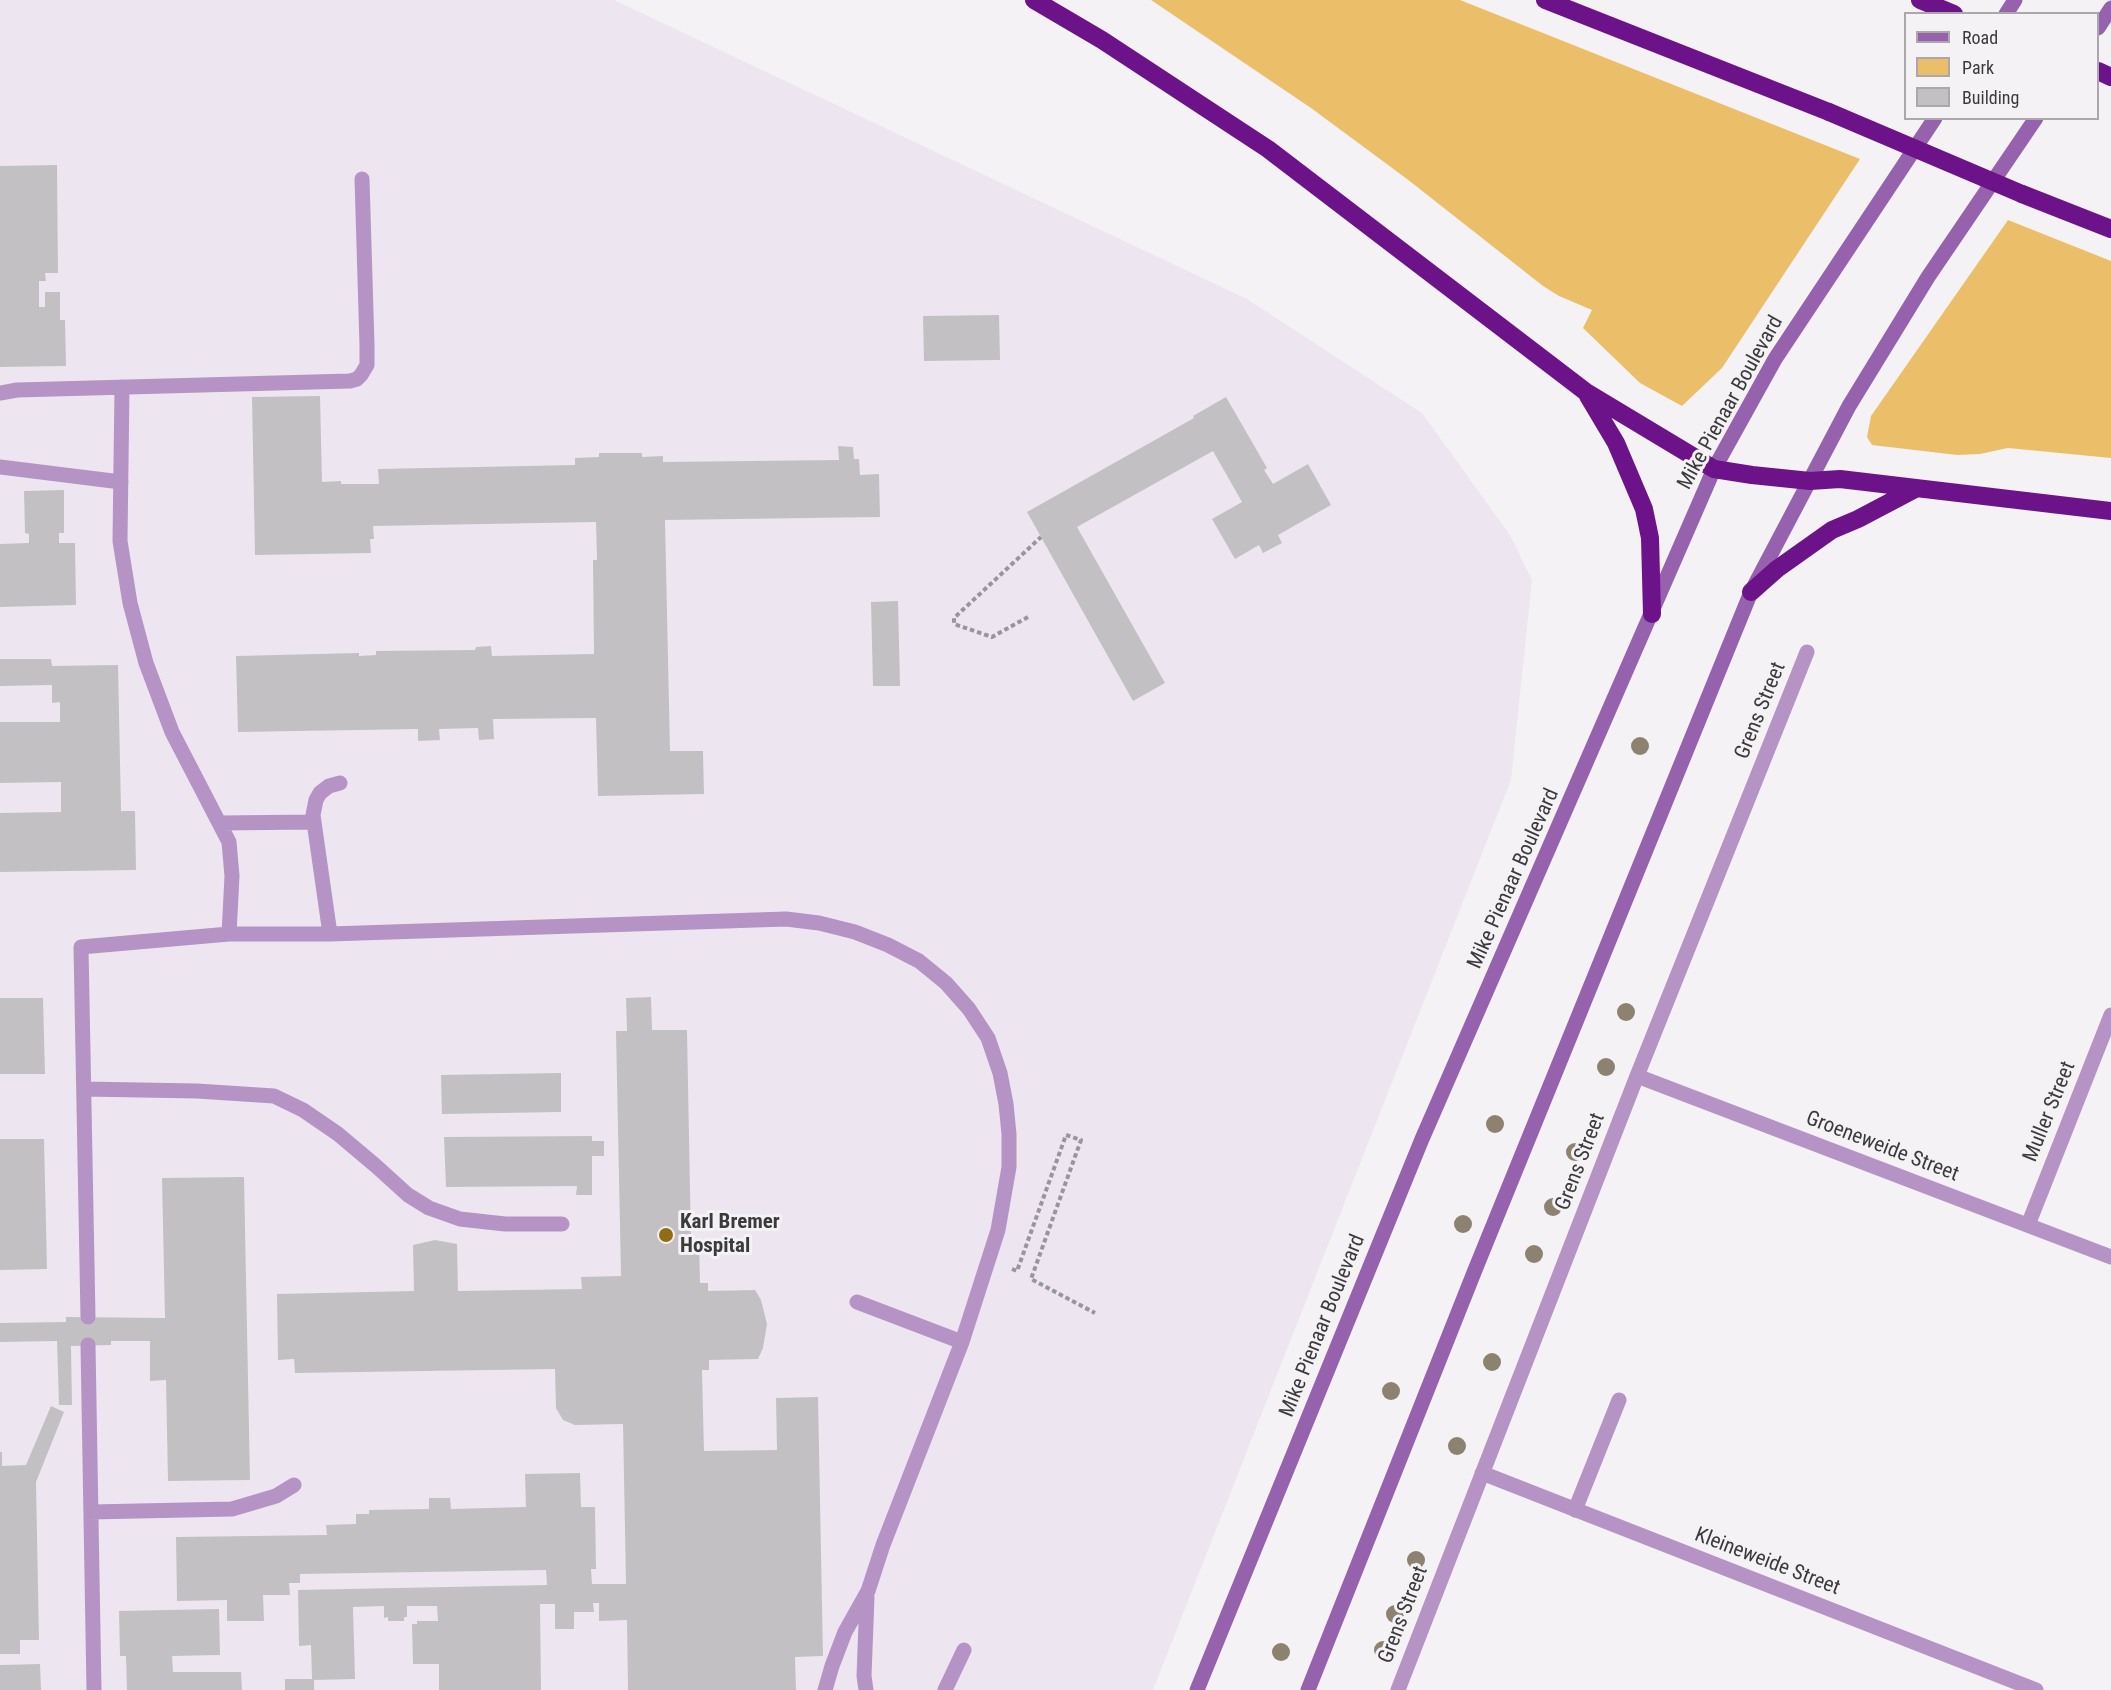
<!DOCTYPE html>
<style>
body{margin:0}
#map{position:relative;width:2111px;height:1690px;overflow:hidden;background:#f5f2f6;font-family:"Roboto Condensed",sans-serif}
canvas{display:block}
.legend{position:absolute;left:1904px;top:12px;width:195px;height:108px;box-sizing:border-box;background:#f5f2f6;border:2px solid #aba8ac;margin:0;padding:8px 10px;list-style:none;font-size:18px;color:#3b3a3c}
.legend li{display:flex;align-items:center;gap:12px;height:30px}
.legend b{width:30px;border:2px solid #aba8ac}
</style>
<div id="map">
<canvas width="2111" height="1690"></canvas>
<ul class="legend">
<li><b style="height:8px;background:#9762ad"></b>Road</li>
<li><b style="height:16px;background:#ebbf69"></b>Park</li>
<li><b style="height:16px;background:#c3c0c4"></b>Building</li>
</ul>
</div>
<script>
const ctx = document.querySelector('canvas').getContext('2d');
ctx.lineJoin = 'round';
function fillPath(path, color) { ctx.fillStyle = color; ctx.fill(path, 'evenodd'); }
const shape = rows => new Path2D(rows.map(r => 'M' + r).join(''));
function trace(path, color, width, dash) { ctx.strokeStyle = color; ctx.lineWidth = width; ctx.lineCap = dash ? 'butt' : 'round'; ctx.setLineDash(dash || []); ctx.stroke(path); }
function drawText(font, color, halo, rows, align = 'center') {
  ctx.font = font + ' "Roboto Condensed",sans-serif'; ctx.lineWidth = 6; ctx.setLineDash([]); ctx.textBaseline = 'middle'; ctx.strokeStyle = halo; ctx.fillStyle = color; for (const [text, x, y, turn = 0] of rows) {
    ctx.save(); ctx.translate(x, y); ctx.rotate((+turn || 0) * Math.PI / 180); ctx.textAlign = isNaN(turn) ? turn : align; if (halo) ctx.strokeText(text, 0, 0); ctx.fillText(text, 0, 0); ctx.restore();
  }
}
fillPath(shape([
 [0,0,614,0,1247,299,1422,413,1510,535,1532,580,1511,780,1153,1690,0,1690]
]), '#ede6f1');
fillPath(shape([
 [1151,0,1460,0,1860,159,1722,368,1682,406,1640,383,1583,328,1592,310,1559,296,1543,286,1407,179,1311,108],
 [2008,220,2111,261,2111,458,2008,448,1980,454,1957,455,1872,445,1867,437,1871,416]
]), '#ebbf69');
fillPath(shape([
 [57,165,58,273,45,273,46,281,39,281,39,307,45,307,45,292,60,292,60,320,65,320,66,366,0,367,0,166],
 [999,315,1000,360,924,361,923,316],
 [320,396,322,482,341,481,341,484,379,484,378,469,575,465,575,458,599,457,599,453,642,453,642,457,663,456,663,462,839,460,838,446,853,447,854,459,859,459,860,475,879,474,880,517,665,520,670,751,703,751,704,794,598,796,596,718,493,719,494,739,479,740,478,728,439,729,440,740,418,741,418,729,238,732,236,656,359,653,359,656,376,655,376,651,475,650,476,647,491,646,492,656,594,654,593,560,597,560,596,522,373,526,374,539,370,539,371,553,255,555,252,397],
 [1226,397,1267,468,1264,470,1273,484,1308,464,1331,505,1278,535,1282,543,1263,553,1259,545,1235,559,1212,519,1242,502,1213,451,1077,527,1165,683,1133,701,1027,512,1194,418,1193,416],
 [64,490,64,533,59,533,59,543,75,543,76,605,0,607,0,544,29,543,29,534,25,533,24,491],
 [898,601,900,686,873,686,871,602],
 [0,659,51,659,52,666,118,665,121,811,135,811,136,870,0,872,0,813,61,812,61,782,0,783,0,722,60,722,60,702,52,703,52,685,0,686],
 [651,997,652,1030,687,1030,691,1243,699,1243,700,1283,708,1283,708,1291,755,1290,761,1300,767,1324,763,1348,758,1359,709,1360,709,1370,702,1370,704,1451,777,1450,776,1398,818,1397,823,1656,795,1657,796,1690,628,1690,627,1620,599,1621,599,1603,593,1603,594,1612,574,1612,574,1629,555,1629,555,1604,540,1604,541,1690,439,1690,439,1664,413,1664,412,1624,417,1624,417,1621,438,1621,437,1606,407,1606,407,1617,404,1617,404,1621,388,1621,388,1617,384,1618,384,1606,353,1607,355,1679,314,1680,314,1690,285,1690,285,1679,312,1679,311,1645,299,1646,298,1590,547,1585,546,1570,300,1574,300,1583,289,1583,290,1595,263,1595,264,1621,227,1621,227,1600,177,1601,176,1537,327,1535,326,1525,356,1524,356,1514,369,1514,369,1510,429,1509,429,1498,450,1498,451,1509,526,1507,525,1474,580,1473,581,1507,595,1507,596,1569,591,1569,592,1584,626,1584,623,1424,575,1425,563,1420,556,1408,555,1369,295,1373,294,1359,278,1360,277,1294,414,1291,413,1245,435,1240,457,1244,458,1291,582,1289,581,1277,621,1276,616,1031,627,1031,626,998],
 [0,998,43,998,45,1074,0,1074],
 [561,1073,561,1112,442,1114,441,1075],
 [592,1136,592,1141,604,1141,604,1156,592,1156,592,1195,576,1195,577,1186,446,1187,444,1137],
 [0,1139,44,1139,47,1269,0,1270],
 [244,1177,250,1480,168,1481,166,1380,150,1381,150,1341,111,1341,111,1345,71,1346,72,1405,59,1405,57,1341,0,1342,0,1323,66,1322,66,1317,165,1318,162,1178],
 [51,1406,64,1412,36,1482,39,1640,20,1640,20,1654,0,1654,0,1452,2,1452,2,1466,26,1465],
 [219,1609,220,1655,172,1656,173,1672,241,1672,242,1690,127,1690,126,1656,120,1656,119,1611],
 [40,1664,41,1690,0,1690,0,1665]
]), '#c3c0c4');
trace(shape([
 [1028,617,992,637,954,624,954,618,1041,537],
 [1012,1269,1017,1271,1066,1135,1081,1140,1031,1279,1095,1313]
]), '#989699', 4, [4.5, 3]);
trace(shape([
 [122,387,120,541,130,603,146,663,172,732,229,842,232,876,229,934],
 [0,393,17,390,350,381,357,379,361,375,367,365,367,345,362,179],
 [0,467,121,482],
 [220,823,314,822],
 [330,934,313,815,316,800,320,793,329,786,340,783],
 [84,1089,197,1091,274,1096,303,1110,338,1134,376,1166,408,1195,429,1208,460,1219,505,1224,562,1224],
 [857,1302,962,1342],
 [88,1317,81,947,229,934,330,934,786,919,819,923,855,932,888,945,919,961,946,983,969,1009,988,1038,1000,1073,1006,1104,1009,1134,1009,1167,998,1230,962,1342,883,1545,868,1591,845,1632,832,1666,825,1690],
 [88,1345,94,1690],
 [1575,1510,1619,1400],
 [91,1512,232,1509,276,1496,294,1485],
 [866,1690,864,1676,867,1597],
 [945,1690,964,1650]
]), '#b693c5', 15);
trace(shape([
 [1637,1076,2111,1257],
 [2028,1225,2111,1015],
 [1482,1473,2036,1690],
 [1398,1690,1637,1076,1807,652]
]), '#b693c5', 15);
trace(shape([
 [2006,14,2015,0],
 [2098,28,2111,8],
 [1197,1690,1422,1139,1714,469,1775,359,1935,118],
 [1308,1690,1475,1270,1751,592,1849,406,1928,277,2036,118]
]), '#9762ad', 15);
trace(shape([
 [1034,0,1102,40,1268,149,1586,392,1714,469,1752,475,1810,481,1840,479,2111,511],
 [1545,0,1829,112],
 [1920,0,1954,14],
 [2098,71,2111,77],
 [2022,194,2111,229],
 [1588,396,1616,443,1644,509,1650,538,1652,614],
 [1751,592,1777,569,1832,530,1858,519,1915,489]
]), '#6c1389', 18);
trace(shape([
 [1829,112,2022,194]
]), '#6c1389', 18);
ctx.fillStyle = '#8c826f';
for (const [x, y] of [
 [1640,746],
 [1626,1012],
 [1606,1067],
 [1495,1124],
 [1575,1152],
 [1553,1207],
 [1463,1224],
 [1534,1254],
 [1492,1362],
 [1391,1391],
 [1457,1446],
 [1416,1560],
 [1395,1614],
 [1383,1650],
 [1281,1652]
]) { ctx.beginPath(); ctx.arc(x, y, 9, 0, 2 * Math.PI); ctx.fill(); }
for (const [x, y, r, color] of [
 [666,1235,8,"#916c13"]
]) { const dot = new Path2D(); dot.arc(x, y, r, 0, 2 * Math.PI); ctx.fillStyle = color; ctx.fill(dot); trace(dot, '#f5f2f6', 2); }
drawText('21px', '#3b3a3c', '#f5f2f6', [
 ["Mike Pienaar Boulevard",1731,403,-61],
 ["Grens Street",1761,711,-68],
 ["Mike Pienaar Boulevard",1514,879,-66],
 ["Muller Street",2050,1112,-68],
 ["Groeneweide Street",1882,1147,21],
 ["Grens Street",1581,1162,-69],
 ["Mike Pienaar Boulevard",1323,1326,-68],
 ["Kleineweide Street",1767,1562,21],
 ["Grens Street",1404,1615,-69]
]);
drawText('bold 21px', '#3b3a3c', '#f5f2f6', [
 ["Karl Bremer",680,1223],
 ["Hospital",680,1247]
], 'left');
</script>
